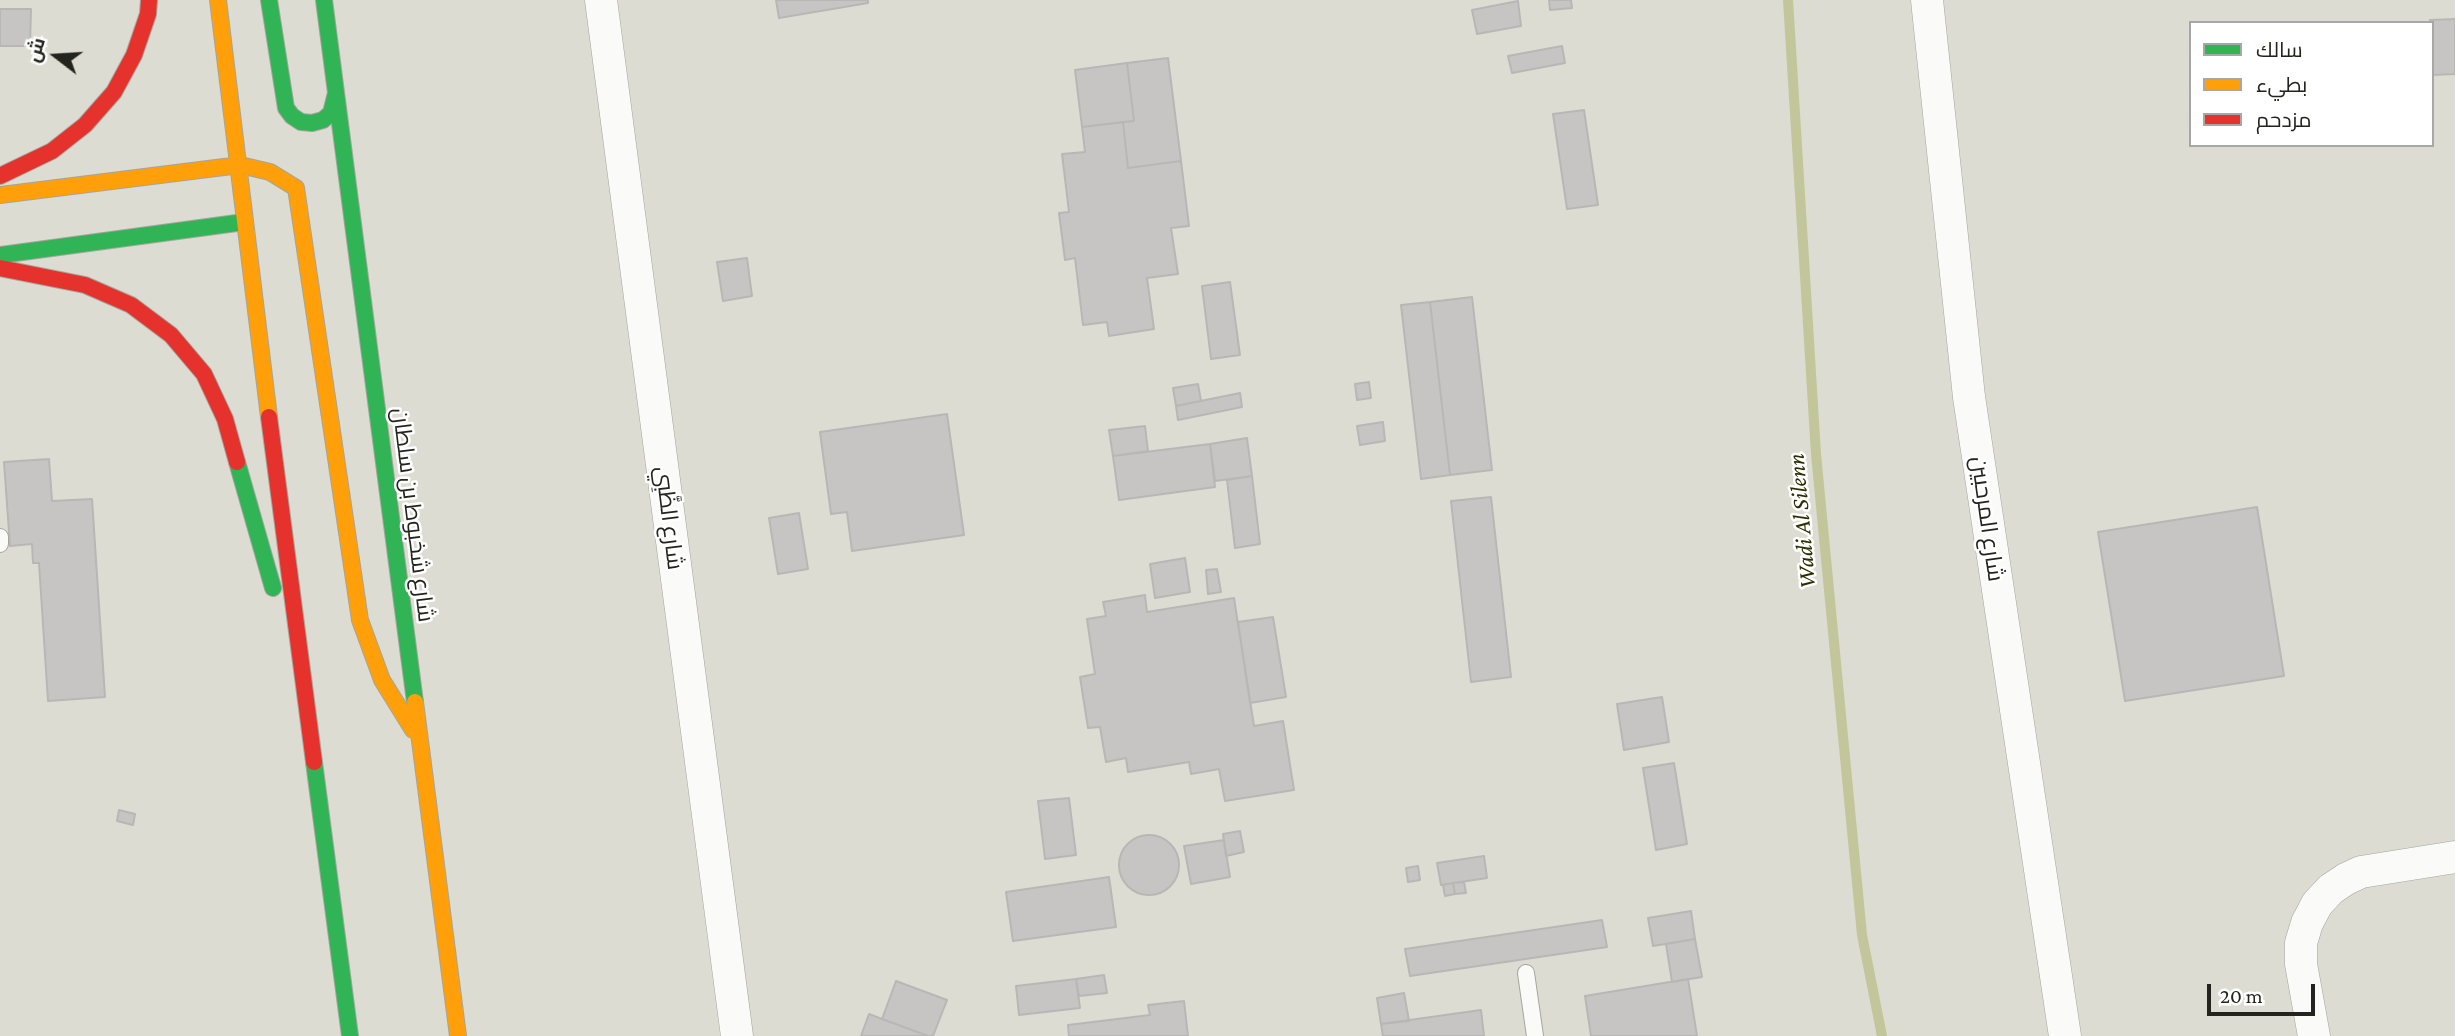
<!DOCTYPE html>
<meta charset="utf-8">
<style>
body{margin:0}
#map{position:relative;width:2455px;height:1036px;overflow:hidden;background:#dcdcd2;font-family:"Crimson Pro",Cairo,serif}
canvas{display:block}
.legend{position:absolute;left:2189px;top:21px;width:245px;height:126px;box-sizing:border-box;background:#fff;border:2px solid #a7a7a5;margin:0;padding:9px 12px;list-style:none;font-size:21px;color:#23241d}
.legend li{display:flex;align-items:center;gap:14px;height:35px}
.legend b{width:35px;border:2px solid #a7a7a5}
.north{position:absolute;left:21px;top:21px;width:70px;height:70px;-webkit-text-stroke:5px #fff;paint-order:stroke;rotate:287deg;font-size:19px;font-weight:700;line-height:28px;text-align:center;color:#23241d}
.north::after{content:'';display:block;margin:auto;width:24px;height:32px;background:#23241d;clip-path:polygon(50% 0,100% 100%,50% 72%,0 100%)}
.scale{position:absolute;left:2207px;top:984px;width:108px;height:32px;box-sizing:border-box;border:4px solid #23241d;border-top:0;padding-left:9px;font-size:21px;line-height:24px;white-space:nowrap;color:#23241d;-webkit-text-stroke:5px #fff;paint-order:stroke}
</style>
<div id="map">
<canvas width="2455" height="1036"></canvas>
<ul class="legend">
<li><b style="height:9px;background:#30b455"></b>سالك</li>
<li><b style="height:9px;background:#ff9f0a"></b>بطيء</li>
<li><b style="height:9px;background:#e5322d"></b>مزدحم</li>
</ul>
<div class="north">ش</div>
<div class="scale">20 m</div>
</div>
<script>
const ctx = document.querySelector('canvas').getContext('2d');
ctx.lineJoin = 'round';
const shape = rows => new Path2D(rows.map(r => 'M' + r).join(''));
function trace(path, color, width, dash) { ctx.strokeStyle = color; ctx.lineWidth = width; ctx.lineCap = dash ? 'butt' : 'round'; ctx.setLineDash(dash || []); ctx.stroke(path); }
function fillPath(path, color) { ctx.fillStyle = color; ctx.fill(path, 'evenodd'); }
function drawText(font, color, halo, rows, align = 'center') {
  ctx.font = font + ' "Crimson Pro",Cairo,serif'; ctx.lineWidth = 5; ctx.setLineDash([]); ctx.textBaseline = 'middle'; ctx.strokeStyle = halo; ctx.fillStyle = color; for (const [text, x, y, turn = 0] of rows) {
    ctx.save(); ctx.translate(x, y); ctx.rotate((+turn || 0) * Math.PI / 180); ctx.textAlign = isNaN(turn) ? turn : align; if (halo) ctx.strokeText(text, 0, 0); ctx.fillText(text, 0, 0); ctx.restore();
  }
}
trace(shape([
 [1788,0,1816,454,1862,935,1882,1036]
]), '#c2c69a', 10);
const building = shape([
 [776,0,868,0,868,3,779,18,776,0],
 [1549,0,1571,0,1572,8,1550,10,1549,0],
 [1518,1,1521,26,1477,34,1472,10,1518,1],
 [0,9,31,9,30,46,0,46,0,9],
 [2455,19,2455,74,2432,75,2432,23,2430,23,2430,20,2455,19],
 [1562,46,1565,63,1512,73,1508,56,1562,46],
 [1168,58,1181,161,1128,168,1123,122,1134,121,1127,63,1168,58],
 [1127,63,1134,121,1082,127,1075,70,1127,63],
 [1584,110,1598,205,1567,209,1553,114,1584,110],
 [1123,122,1128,168,1181,161,1189,226,1171,228,1178,274,1147,278,1154,329,1109,336,1107,322,1083,325,1075,258,1065,260,1059,213,1069,212,1062,154,1085,152,1082,127,1123,122],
 [747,258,752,296,723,301,717,262,747,258],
 [1230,282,1240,355,1211,359,1202,286,1230,282],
 [1472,297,1492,470,1450,475,1430,302,1472,297],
 [1430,302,1450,475,1421,479,1401,305,1430,302],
 [1369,382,1371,398,1357,400,1355,384,1369,382],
 [1198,384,1201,401,1176,406,1173,388,1198,384],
 [1240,393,1242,407,1178,420,1176,406,1240,393],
 [947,414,964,535,852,551,847,512,831,514,820,432,947,414],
 [1383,422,1385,441,1360,445,1357,426,1383,422],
 [1145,426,1148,451,1113,456,1109,430,1145,426],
 [1247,438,1252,476,1215,481,1210,444,1247,438],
 [1210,444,1215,487,1119,500,1113,456,1210,444],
 [49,459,52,501,92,499,105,697,48,701,39,563,33,563,32,544,10,546,4,462,49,459],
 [1252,476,1260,544,1235,548,1227,480,1252,476],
 [1491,497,1511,677,1471,682,1451,501,1491,497],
 [2257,507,2284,676,2125,701,2098,532,2257,507],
 [799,513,808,569,778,574,769,518,799,513],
 [1185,558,1190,592,1155,598,1150,564,1185,558],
 [1217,569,1221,592,1208,594,1206,570,1217,569],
 [1145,595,1147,612,1234,598,1254,726,1283,721,1294,790,1225,801,1219,769,1191,774,1189,762,1128,772,1126,758,1106,762,1100,727,1088,728,1080,677,1095,674,1087,619,1106,616,1103,602,1145,595],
 [1273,617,1286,697,1250,703,1238,622,1273,617],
 [1662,697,1669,742,1624,750,1617,704,1662,697],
 [1674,763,1687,844,1656,850,1643,768,1674,763],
 [1069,798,1076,855,1045,859,1038,801,1069,798],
 [119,810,135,814,133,825,117,821,119,810],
 [1240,831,1244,852,1226,856,1223,834,1240,831],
 '1119 865a30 30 0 1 1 60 0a30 30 0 1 1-60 0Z',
 [1224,840,1230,877,1191,884,1184,846,1224,840],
 [1484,856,1487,878,1441,885,1437,863,1484,856],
 [1418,866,1420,880,1408,882,1406,868,1418,866],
 [1109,877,1116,927,1013,941,1006,892,1109,877],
 [1464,882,1466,893,1455,894,1453,883,1464,882],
 [1453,883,1455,894,1445,896,1443,885,1453,883],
 [1691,911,1695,939,1653,946,1648,918,1691,911],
 [1602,920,1607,947,1410,976,1405,949,1602,920],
 [1695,939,1702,977,1672,982,1666,944,1695,939],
 [1104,975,1107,993,1079,996,1076,979,1104,975],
 [1076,979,1080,1008,1019,1015,1016,986,1076,979],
 [1688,979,1697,1036,1591,1036,1585,996,1688,979],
 [896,981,947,1000,933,1036,928,1036,882,1019,896,981],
 [1404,993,1409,1021,1381,1024,1377,998,1404,993],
 [1184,1001,1188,1036,1069,1036,1068,1025,1150,1015,1148,1005,1184,1001],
 [1481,1010,1484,1036,1383,1036,1381,1024,1481,1010],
 [869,1014,882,1019,928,1036,861,1036,869,1014]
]);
fillPath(building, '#c7c5c3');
trace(building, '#b9b7b5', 2);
const lane = shape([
 [0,537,0,544],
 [1526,973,1535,1036]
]);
const street = shape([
 [601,0,737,1036],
 [1927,0,1969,397,2065,1036],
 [2314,1036,2301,964,2301,943,2307,923,2317,904,2331,889,2346,879,2361,872,2455,857]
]);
const fast = shape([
 [269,0,286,108,292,116,301,122,312,123,323,120,331,113,336,93],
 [324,0,415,702],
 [0,255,244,222],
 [237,462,273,588],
 [314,762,350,1036]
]);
const slow = shape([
 [218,0,269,417],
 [240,165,270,172,296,188,360,620,382,680,413,730],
 [0,195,240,165],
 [415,702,458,1036]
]);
const jam = shape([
 [0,176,52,151,85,125,114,92,134,55,148,14,149,0],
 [0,268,85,285,131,305,171,335,204,374,225,419,237,462],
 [269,417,314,762]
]);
trace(lane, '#a4a59d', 18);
trace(street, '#a4a59d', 33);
trace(fast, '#a4a59d', 18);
trace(slow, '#a4a59d', 18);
trace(jam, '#a4a59d', 18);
trace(lane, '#fafaf8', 16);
trace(street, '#fafaf8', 32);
trace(fast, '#30b455', 16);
trace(slow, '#ff9f0a', 16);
trace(jam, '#e5322d', 16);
drawText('23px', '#23241d', '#fff', [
 ["شارع شخبوط بن سلطان",413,515,83],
 ["شارع الظَّبِي",669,518,83],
 ["شارع المرحبين",1987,519,82]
]);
drawText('italic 24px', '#2c2e00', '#fff', [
 ["Wadi Al Silenn",1802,521,-95]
]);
</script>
